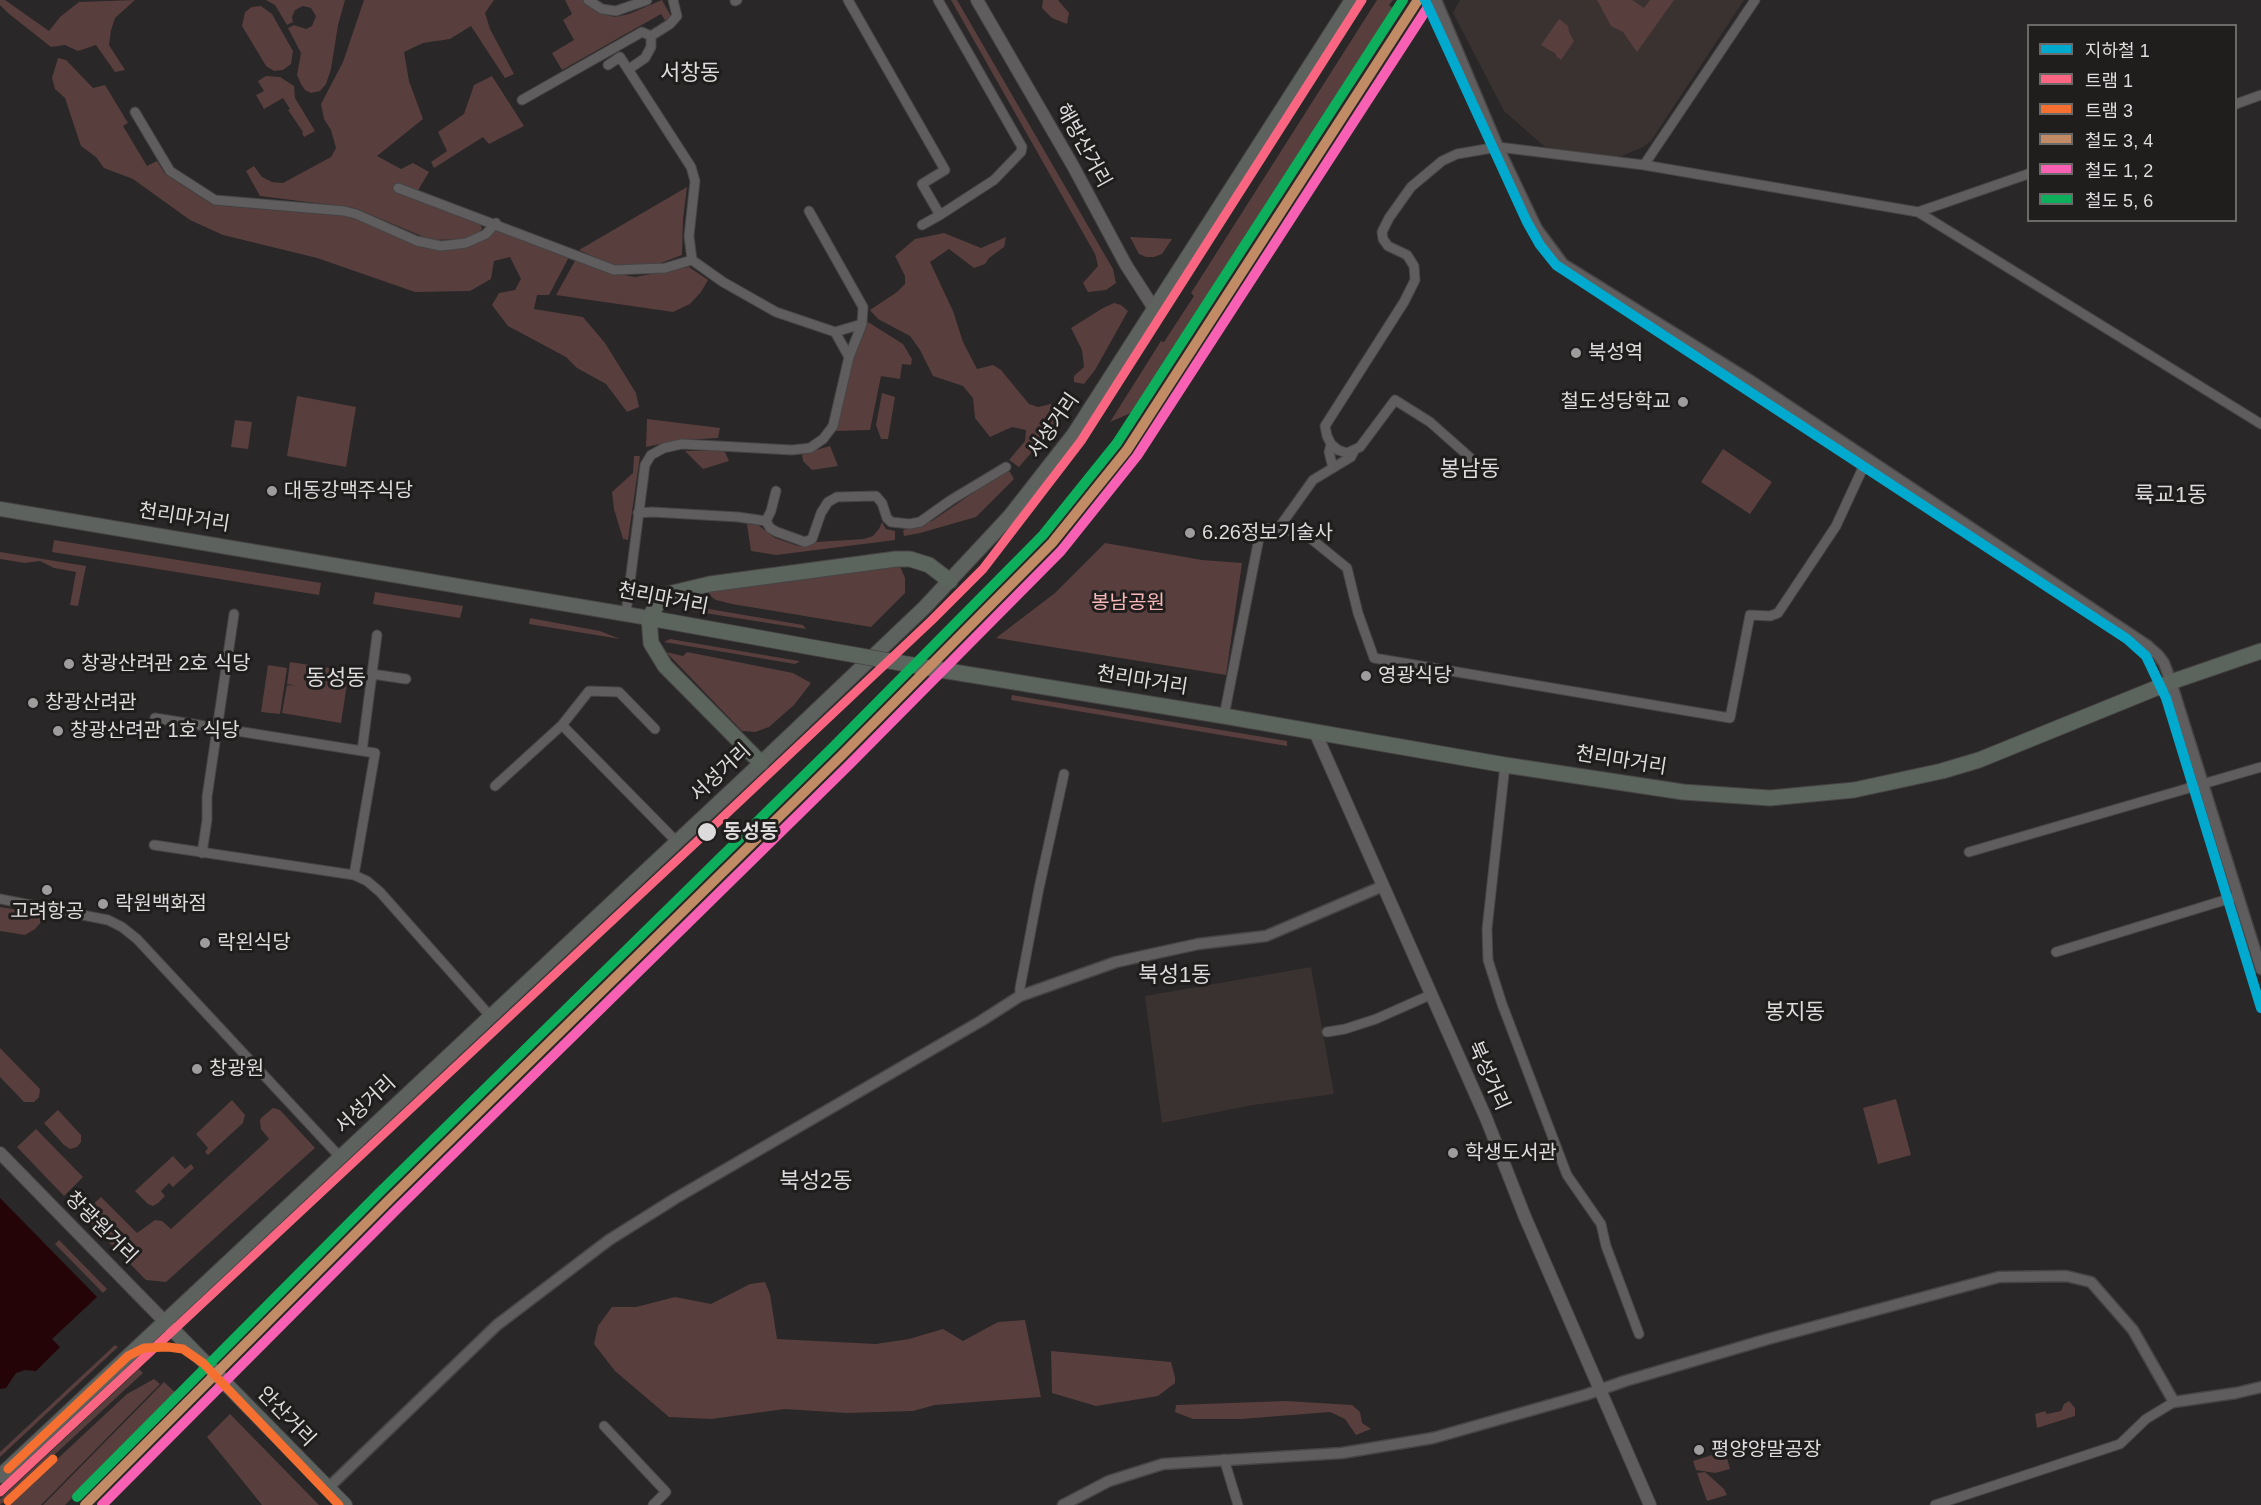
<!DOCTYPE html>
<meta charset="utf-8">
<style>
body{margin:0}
#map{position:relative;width:2261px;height:1505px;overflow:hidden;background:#292727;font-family:Helvetica,"Noto Sans KR",sans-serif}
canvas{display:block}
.legend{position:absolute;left:2027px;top:24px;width:210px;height:198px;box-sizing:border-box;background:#201d1d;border:2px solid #6c6969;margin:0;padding:8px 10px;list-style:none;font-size:18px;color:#dddbdb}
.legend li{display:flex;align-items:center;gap:12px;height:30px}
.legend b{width:30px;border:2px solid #6c6969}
</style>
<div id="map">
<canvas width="2261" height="1505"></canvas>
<ul class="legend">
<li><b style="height:8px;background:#00a9ce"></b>지하철 1</li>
<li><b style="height:8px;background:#fa6682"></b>트램 1</li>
<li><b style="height:8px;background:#f46f30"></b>트램 3</li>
<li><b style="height:8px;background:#c18c65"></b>철도 3, 4</li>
<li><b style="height:8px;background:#f860b3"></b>철도 1, 2</li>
<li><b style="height:8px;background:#0daf5c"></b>철도 5, 6</li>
</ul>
</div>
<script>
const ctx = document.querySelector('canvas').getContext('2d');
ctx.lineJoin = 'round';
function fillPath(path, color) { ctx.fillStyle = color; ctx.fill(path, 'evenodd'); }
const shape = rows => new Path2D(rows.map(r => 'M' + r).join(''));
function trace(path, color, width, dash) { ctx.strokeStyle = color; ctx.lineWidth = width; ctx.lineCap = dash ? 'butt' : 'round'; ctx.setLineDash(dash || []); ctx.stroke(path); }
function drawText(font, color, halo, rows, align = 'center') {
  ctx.font = font + ' Helvetica,"Noto Sans KR",sans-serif'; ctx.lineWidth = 6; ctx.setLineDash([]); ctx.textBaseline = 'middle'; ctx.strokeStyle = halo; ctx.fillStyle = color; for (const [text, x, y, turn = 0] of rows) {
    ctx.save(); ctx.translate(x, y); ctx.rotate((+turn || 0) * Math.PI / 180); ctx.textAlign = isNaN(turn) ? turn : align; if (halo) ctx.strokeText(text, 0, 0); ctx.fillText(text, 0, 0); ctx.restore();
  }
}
fillPath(shape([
 [1460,0,1744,0,1651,141,1643,147,1622,156,1605,157,1545,147,1504,111,1453,13],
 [1311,967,1334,1094,1253,1105,1162,1123,1145,996]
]), '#3a3131');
fillPath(shape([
 [0,0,5,0,49,31,60,17,79,2,135,0,115,18,111,30,109,45,125,70,115,72,96,45,78,51,65,45,51,47,8,13,0,5],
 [266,0,345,0,338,25,331,69,326,84,320,91,311,93,305,90,301,84,297,75,301,53,288,28,294,25,306,29,312,26,316,16,311,8,303,6,295,10,292,17,293,22,287,25,275,5],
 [364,0,494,0,485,13,490,29,514,74,505,78,471,26,450,39,423,43,404,52,409,81,423,119,377,156,401,169,413,163,429,172,417,192,395,184,394,190,480,223,482,229,476,234,464,239,431,240,355,208,260,196,246,171,254,166,262,177,272,182,283,183,331,157,336,148,331,130,324,119,321,104,343,62],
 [565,0,585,0,603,14,615,17,629,14,662,0,672,18,666,22,661,14,562,70,552,53,574,40,563,20,572,14],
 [951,0,957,0,1113,269,1116,283,1106,290,1088,292,1083,283,1098,266,1095,254],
 [1043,0,1058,0,1069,13,1067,24,1052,18,1042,8],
 [1377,0,1393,0,1389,5,1397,12,1392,22,1375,38,1133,412,1110,422,1161,341,1164,342,1194,296,1191,293],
 [1597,0,1632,0,1644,8,1650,0,1674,0,1637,52,1623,32,1611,26],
 [261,6,272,14,293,51,291,64,283,70,274,71,266,66,242,26,245,12,252,7],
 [1559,19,1568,26,1569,32,1574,41,1561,60,1556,56,1556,54,1541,45],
 [58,58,66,60,93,88,105,85,128,123,123,126,147,166,157,161,165,174,213,205,344,216,355,218,417,246,443,250,502,229,569,257,549,295,537,295,534,309,583,317,605,343,636,393,639,407,627,412,606,384,577,368,566,357,508,326,492,305,499,293,515,290,521,279,510,257,494,261,491,279,470,291,415,292,317,258,223,235,190,220,133,179,104,168,96,157,81,146,65,98,55,89,52,78],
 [266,76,280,77,294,86,295,98,315,131,304,137,302,133,303,132,288,110,290,109,283,98,264,109,256,95,264,91,258,81],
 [492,76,524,126,489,144,483,137,434,168,431,162,447,151,438,132,464,114,474,85],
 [687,187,683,219,682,255,661,263,635,266,612,265,579,250],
 [944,233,981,248,1006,237,1004,247,989,258,985,264,974,268,949,249,930,262,953,311,963,342,977,369,993,365,1001,370,1029,404,1038,407,1051,404,1059,408,1061,418,1019,467,1009,460,1025,441,1026,430,1012,427,990,437,975,418,973,398,963,386,933,376,920,350,910,336,878,319,870,310,897,292,905,284,905,276,895,256,915,239],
 [1130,237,1172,239,1162,254,1154,257,1146,257,1139,254],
 [576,259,599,270,635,277,689,267,708,280,701,292,690,304,673,312,556,295],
 [1114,303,1121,305,1128,311,1095,370,1084,384,1074,382,1074,376,1084,367,1082,350,1071,328,1103,308],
 [868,322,903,344,912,359,911,365,902,364,900,379,881,376,870,430,836,431,852,364],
 [882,393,895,397,888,439,881,439,876,425],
 [297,396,356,407,346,467,287,456],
 [647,419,720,428,718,438,679,440,646,447],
 [235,420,252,422,248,449,231,447],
 [830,446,838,466,812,470,803,461,802,454],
 [1723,449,1772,482,1750,514,1701,482],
 [724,450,729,461,703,469,685,451],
 [634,456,640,456,628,540,623,539,614,509,612,492,633,473],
 [1005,471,1010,472,1014,479,976,517,920,533,904,536,903,530,932,521],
 [882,522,886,529,895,531,895,540,776,555,751,551,747,524,758,525,775,538,798,546,816,542,864,539,873,536,879,529],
 [54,540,321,583,319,595,52,552],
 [1105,543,1202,560,1242,563,1226,675,996,638,1055,593],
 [0,552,86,566,78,606,70,605,76,572,54,568,40,561,25,563,0,559],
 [893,566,900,566,905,578,905,593,871,627,732,604,716,600,709,595,708,592],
 [375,592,463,606,460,618,373,604],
 [693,596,698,597,709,609,803,625,806,629,692,611,688,605,689,598],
 [530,618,600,631,620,639,529,624],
 [670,639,799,661,799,662,795,664,664,642],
 [666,652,683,656,687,652,793,673,811,683,794,705,769,727,755,732,742,731],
 [290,662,349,671,341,723,282,713,287,685,297,686,287,684],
 [268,665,287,668,280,714,261,712],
 [1012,695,1287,741,1287,746,1011,700],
 [0,907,43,914,42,921,35,929,25,935,0,931],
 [0,1048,40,1089,39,1097,34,1102,24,1102,0,1077],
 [1896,1099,1911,1155,1878,1164,1863,1108],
 [232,1100,245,1115,243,1123,208,1155,205,1152,208,1148,196,1134],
 [273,1108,280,1110,315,1148,166,1282,146,1280,82,1215,101,1197,137,1233,155,1220,162,1221,171,1229,269,1139,261,1129,260,1121,261,1118],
 [58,1110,81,1135,81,1142,77,1147,70,1149,64,1145,44,1123],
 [36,1129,83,1177,64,1196,17,1147],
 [173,1156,185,1169,191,1164,194,1168,173,1187,169,1183,161,1191,165,1196,158,1203,153,1206,148,1204,135,1191],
 [59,1240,107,1289,103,1293,55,1244],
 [765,1282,770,1294,777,1339,876,1344,909,1339,943,1329,963,1341,998,1322,1025,1320,1041,1397,935,1405,913,1411,847,1413,785,1409,711,1419,669,1417,615,1371,594,1344,598,1326,612,1307,636,1307,675,1297,711,1304,750,1284],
 [115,1345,118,1347,0,1457,0,1452],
 [1051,1351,1171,1362,1175,1377,1175,1383,1158,1396,1096,1406,1052,1393],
 [139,1369,143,1373,0,1505,0,1499],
 [154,1379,160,1384,41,1505,8,1505,127,1394],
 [164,1382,177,1394,65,1505,43,1505],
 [1286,1401,1352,1405,1360,1412,1362,1423,1371,1429,1356,1435,1345,1419,1330,1412,1241,1419,1193,1419,1175,1412,1176,1405],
 [2069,1401,2075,1408,2075,1416,2037,1428,2035,1414,2045,1411,2047,1414,2061,1411,2064,1404],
 [230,1414,319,1505,262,1505,207,1437],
 [1725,1451,1730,1469,1715,1473,1696,1470,1693,1461],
 [1705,1472,1724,1489,1727,1495,1707,1501,1697,1473]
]), '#593e3e');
fillPath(shape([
 [0,1198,97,1297,52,1339,60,1347,36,1371,25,1370,16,1373,6,1388,0,1389]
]), '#250408');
const minor = shape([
 [588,0,602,9,616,11,647,0],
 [848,0,945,170,922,184,940,215,994,180,1021,152,1022,147,938,0],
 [735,1,737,0],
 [608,65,620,57,691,167,695,181,689,236,692,260,723,282,776,312,835,332,849,357,833,426,823,439,810,448,792,450,682,444,664,448,651,455,645,465,626,613],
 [629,69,645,58,651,47,651,36],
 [522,100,642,32,651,36,670,24,677,16,673,0],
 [2236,104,2261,95],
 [135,112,170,171,215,200,344,211,356,214,417,241,441,246,466,243,486,234,496,223],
 [1644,165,1755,0],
 [398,188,614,270,665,268,692,260],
 [809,211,863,307,862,324,849,357],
 [1918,212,2028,174],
 [922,225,940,215],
 [835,332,862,324],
 [1331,444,1329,452,1333,468],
 [1474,461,1430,422,1395,400,1360,447,1347,453,1338,450,1331,444,1327,436,1325,426,1404,302,1415,280,1414,266,1407,255,1388,246,1383,239,1382,232,1389,218,1411,187,1442,161,1457,154,1498,147,1644,165,1918,212,2261,424],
 [638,513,652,512,738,517,766,521,770,528,777,532,805,542,812,539,821,513,828,502,837,497,876,496,882,503,887,518,891,522,910,524,920,522,951,500,1006,467],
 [766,521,771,511,776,491],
 [1278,529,1304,533,1347,568,1358,613,1374,658,1730,718,1750,615,1770,616,1778,613,1836,526,1867,459],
 [372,674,406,679],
 [1224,716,1261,528,1278,529,1313,480,1351,457,1354,451],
 [155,718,375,753,354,875],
 [562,725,676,841],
 [362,751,377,635],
 [1505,765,1487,929,1488,960,1502,1004,1567,1175,1601,1224,1606,1246,1639,1334],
 [495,786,562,725,589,691,619,692,655,729],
 [154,845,354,875,367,881,380,892,491,1017],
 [1969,852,2261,767],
 [202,853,207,820,207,797,234,614],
 [0,899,108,920,122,927,137,939,340,1157],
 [2056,952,2238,896],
 [1020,996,1020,988,1039,888,1064,774],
 [1327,1032,1345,1029,1376,1019,1430,995],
 [604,1426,666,1492,653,1505],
 [1224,1459,1238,1505],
 [1935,1505,2120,1444,2146,1419,2174,1402]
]);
const tertiary = shape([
 [1436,0,1498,147,1537,229,1563,264,1748,379,2148,646,2158,655,2164,663,2171,682,2261,969],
 [328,1488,497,1325,609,1240,676,1198,981,1021,1020,996,1116,962,1198,944,1266,936,1383,886],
 [1063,1505,1109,1481,1163,1464,1342,1453,1433,1438,1585,1395,1625,1381,1768,1339,1999,1277,2066,1276,2091,1282,2133,1330,2174,1402,2236,1393,2261,1387]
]);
const secondary = shape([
 [977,0,1073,166,1126,265,1155,310],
 [1315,732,1486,1118,1525,1217,1650,1505],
 [0,1153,171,1328]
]);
const primary = shape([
 [0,509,649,618],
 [174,1331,345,1505],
 [0,1476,761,763,925,607,1010,516,1074,434,1352,0]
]);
const trunk = shape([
 [649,618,827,650],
 [935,669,1224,716,1505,765,1683,792,1770,798,1854,790,1942,771,1979,760,2171,682,2261,651],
 [761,763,665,666,651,643,649,618,658,603,672,593,710,584,896,559,910,559,929,565,950,581]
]);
trace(minor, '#464444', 11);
trace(tertiary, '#464444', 13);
trace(secondary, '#464444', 14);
trace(primary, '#464444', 16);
trace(trunk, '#464444', 17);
trace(minor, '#5f5d5d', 9);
trace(tertiary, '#5f5d5d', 10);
trace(secondary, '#5f5d5d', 12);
trace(primary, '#5d625e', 14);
trace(trunk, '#5c645e', 15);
const trunkBridge = shape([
 [827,650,935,669]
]);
trace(trunkBridge, '#464444', 17, []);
trace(trunkBridge, '#5c645e', 15);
trace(shape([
 [85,1505,389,1200,841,756,1052,543,1127,450,1418,0]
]), '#c18c65', 10);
trace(shape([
 [102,1505,397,1209,849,765,1061,551,1137,456,1428,7]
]), '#f860b3', 10);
trace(shape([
 [77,1497,381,1191,833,747,1043,535,1117,443,1403,0]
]), '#0daf5c', 10);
trace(shape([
 [0,1492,707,832,932,620,983,569,1081,441,1362,0]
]), '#fa6682', 9);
trace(shape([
 [8,1469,128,1356,144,1348,168,1347,183,1349,203,1363,339,1505],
 [8,1501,53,1459]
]), '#f46f30', 9);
trace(shape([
 [1425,0,1527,222,1540,245,1556,265,2127,639,2146,656,2166,698,2261,1008]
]), '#00a9ce', 10);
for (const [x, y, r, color] of [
 [1576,353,6,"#9e9c9c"],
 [1683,402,6,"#9e9c9c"],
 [272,491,6,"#9e9c9c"],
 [1190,533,6,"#9e9c9c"],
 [69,664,6,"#9e9c9c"],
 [1366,676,6,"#9e9c9c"],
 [33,703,6,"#9e9c9c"],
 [58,731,6,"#9e9c9c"],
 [707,832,10,"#dddbdb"],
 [47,890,6,"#9e9c9c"],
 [103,904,6,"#9e9c9c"],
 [205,943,6,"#9e9c9c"],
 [197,1069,6,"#9e9c9c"],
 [1453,1153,6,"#9e9c9c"],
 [1699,1450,6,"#9e9c9c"]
]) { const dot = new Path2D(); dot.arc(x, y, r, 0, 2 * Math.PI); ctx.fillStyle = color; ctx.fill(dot); trace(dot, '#201d1d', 2); }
drawText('20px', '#dddbdb', '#201d1d', [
 ["해방산거리",1083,146,61],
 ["서성거리",1054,426,-55],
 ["천리마거리",184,518,9],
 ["천리마거리",663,599,11],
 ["천리마거리",1142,681,9],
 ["천리마거리",1621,761,9],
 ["서성거리",721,773,-43],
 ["북성거리",1488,1076,66],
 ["서성거리",366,1105,-43],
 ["창광원거리",101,1228,45],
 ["안산거리",286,1417,46]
]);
drawText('20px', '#dddbdb', '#201d1d', [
 ["북성역",1588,353],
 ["철도성당학교",1671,402,"right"],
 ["대동강맥주식당",284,491],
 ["6.26정보기술사",1202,533],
 ["창광산려관 2호 식당",81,664],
 ["영광식당",1378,676],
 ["창광산려관",45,703],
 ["창광산려관 1호 식당",70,731],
 ["락원백화점",115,904],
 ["고려항공",47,912,"center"],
 ["락왼식당",217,943],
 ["창광원",209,1069],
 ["학생도서관",1465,1153],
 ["평양양말공장",1711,1450]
], 'left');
drawText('20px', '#fab9b9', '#201d1d', [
 ["봉남공원",1128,603]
]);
drawText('bold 20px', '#dddbdb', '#201d1d', [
 ["동성동",723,832]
], 'left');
drawText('22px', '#dddbdb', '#201d1d', [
 ["서창동",690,74],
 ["봉남동",1470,470],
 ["륙교1동",2171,496],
 ["동성동",336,679],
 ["북성1동",1175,976],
 ["봉지동",1795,1013],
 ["북성2동",816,1182]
]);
</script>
